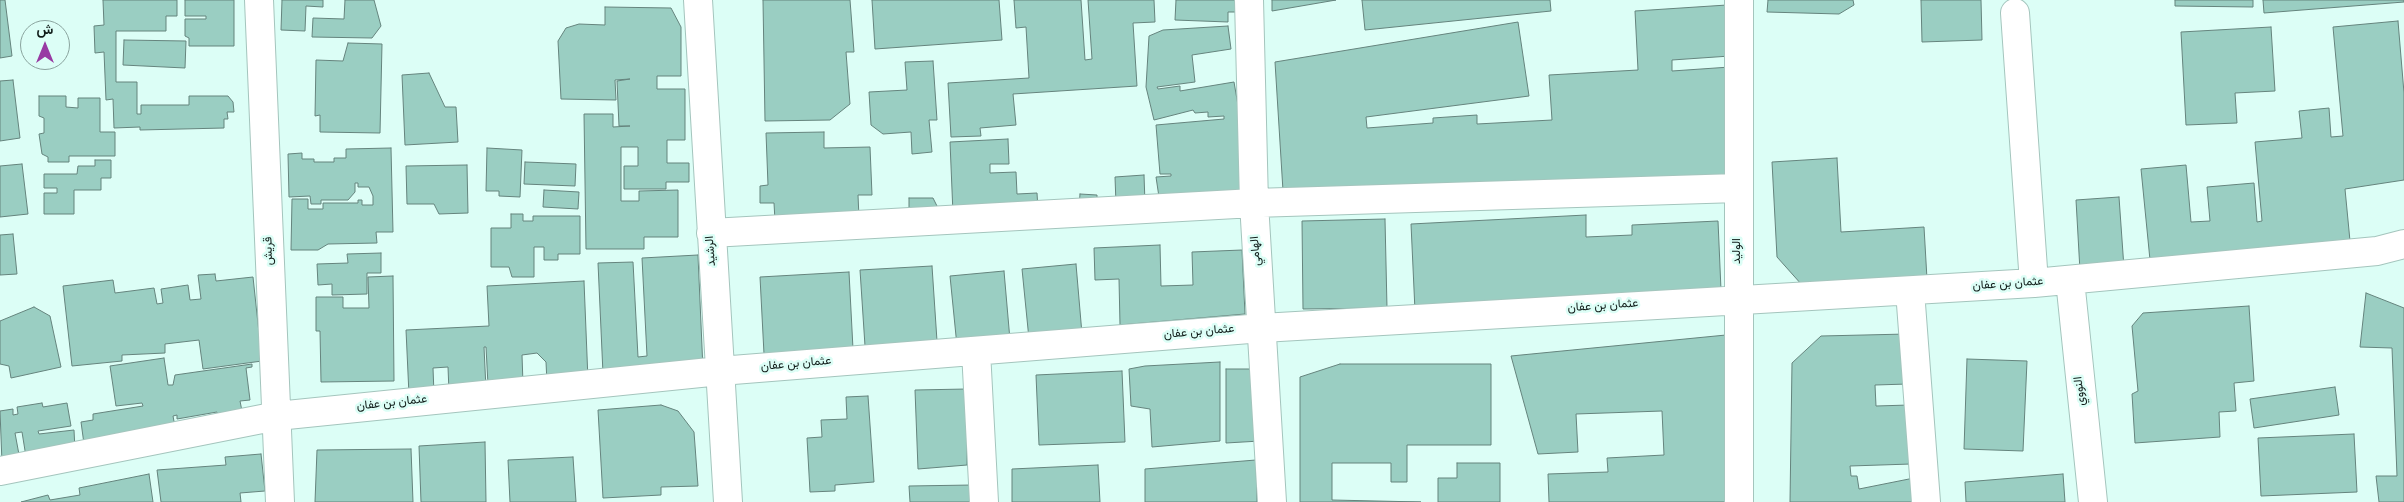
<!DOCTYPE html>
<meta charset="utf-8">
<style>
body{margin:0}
#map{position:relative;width:2404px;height:502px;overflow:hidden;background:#dcfef6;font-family:Georgia,Vazirmatn,serif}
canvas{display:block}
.north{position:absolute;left:20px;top:20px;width:50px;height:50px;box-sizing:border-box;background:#dcfef6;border:1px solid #8aa49e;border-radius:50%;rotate:0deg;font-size:14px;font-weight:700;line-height:20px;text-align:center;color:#101c19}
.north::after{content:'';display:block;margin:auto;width:18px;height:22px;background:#983aa3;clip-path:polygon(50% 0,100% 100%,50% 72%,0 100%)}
</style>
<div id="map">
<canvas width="2404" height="502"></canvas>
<div class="north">ش</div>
</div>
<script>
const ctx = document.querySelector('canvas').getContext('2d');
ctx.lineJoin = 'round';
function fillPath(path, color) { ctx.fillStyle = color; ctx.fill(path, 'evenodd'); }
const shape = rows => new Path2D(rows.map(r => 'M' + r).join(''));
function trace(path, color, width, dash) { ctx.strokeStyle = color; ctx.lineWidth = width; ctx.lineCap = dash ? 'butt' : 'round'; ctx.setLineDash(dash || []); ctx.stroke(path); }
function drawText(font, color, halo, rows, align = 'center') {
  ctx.font = font + ' Georgia,Vazirmatn,serif'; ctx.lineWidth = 5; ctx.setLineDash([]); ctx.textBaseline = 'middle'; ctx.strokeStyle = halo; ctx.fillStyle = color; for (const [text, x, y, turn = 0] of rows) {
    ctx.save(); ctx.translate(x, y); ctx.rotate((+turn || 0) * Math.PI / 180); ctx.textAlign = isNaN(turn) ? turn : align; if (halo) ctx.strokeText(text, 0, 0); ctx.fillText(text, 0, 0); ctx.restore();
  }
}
const building = shape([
 [0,0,5,0,12,56,0,58,0,0],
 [103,0,177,0,177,16,166,16,166,31,116,31,116,82,137,82,137,114,141,114,141,105,189,105,189,96,228,96,233,102,234,112,227,112,228,119,224,119,224,128,140,130,140,127,114,128,113,99,106,100,104,52,95,53,94,26,104,25,103,0],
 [185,0,234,0,234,46,189,46,189,38,185,36,185,19,206,19,206,16,185,16,185,0],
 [282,0,323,0,323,7,306,6,305,31,281,30,282,0],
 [345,0,374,0,381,26,372,38,312,37,313,18,344,19,345,0],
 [763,0,850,0,854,52,846,52,850,104,830,120,765,121,763,0],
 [872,0,999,0,1002,40,875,49,872,0],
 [1014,0,1081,0,1085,60,1092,59,1088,0,1154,0,1155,22,1133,23,1137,86,1013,94,1016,125,980,128,981,136,951,137,948,83,1029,78,1026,27,1016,28,1014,0],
 [1176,0,1240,0,1240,12,1228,12,1228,22,1175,20,1176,0],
 [1272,0,1336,0,1272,11,1272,0],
 [1362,0,1550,0,1551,11,1365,30,1362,0],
 [1768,0,1853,0,1854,5,1839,14,1767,12,1768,0],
 [1921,0,1981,0,1982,40,1922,42,1921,0],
 [2175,0,2253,0,2253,7,2175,6,2175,0],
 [2263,0,2404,0,2404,2,2264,13,2263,0],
 [1727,5,1730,56,1672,60,1672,71,1730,67,1732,177,1283,191,1275,62,1518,22,1529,96,1366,117,1367,128,1433,123,1433,118,1477,115,1477,124,1552,120,1549,75,1638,70,1635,11,1727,5],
 [605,7,671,8,681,27,681,76,657,76,657,89,685,89,685,140,667,140,667,163,689,163,689,182,666,182,666,189,624,189,624,166,638,166,638,147,621,147,621,201,639,201,639,191,678,190,678,237,644,237,644,249,586,249,584,114,613,114,613,127,630,126,619,126,617,81,630,79,615,80,616,100,561,99,558,41,566,28,579,24,605,25,605,7],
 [2398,21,2404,93,2404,180,2345,189,2350,241,2150,260,2141,169,2186,165,2191,222,2210,221,2207,187,2254,183,2257,222,2262,221,2255,142,2302,138,2299,111,2329,108,2331,137,2343,136,2333,27,2398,21],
 [1228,26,1231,49,1192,55,1195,82,1157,87,1158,89,1180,86,1180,91,1234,82,1241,123,1245,199,1159,197,1156,177,1171,176,1171,174,1160,174,1156,125,1224,119,1224,116,1208,117,1208,112,1195,113,1193,110,1154,120,1146,87,1149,36,1163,30,1228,26],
 [2271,27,2275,91,2235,93,2237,123,2186,125,2181,32,2271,27],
 [124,40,186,41,185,68,123,65,124,40],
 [348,43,382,44,380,133,320,132,320,115,315,116,316,60,343,61,348,43],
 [933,61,937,120,929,120,932,152,912,154,911,132,883,134,871,125,869,92,907,90,905,62,933,61],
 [429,73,445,107,456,107,458,142,405,145,402,75,429,73],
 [13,80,20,138,0,141,0,81,13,80],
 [39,96,66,96,66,107,78,108,78,98,100,98,100,132,115,132,115,156,69,156,69,162,48,162,48,157,42,154,39,134,44,133,44,118,39,116,39,96],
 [824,132,824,148,870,147,872,195,858,195,859,218,775,221,774,203,760,203,760,186,768,185,766,133,824,132],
 [1008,139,1009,164,990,164,990,173,1016,172,1017,194,1037,193,1038,209,953,214,950,142,1008,139],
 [391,148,393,232,376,232,377,243,328,244,318,250,291,250,292,199,308,199,308,209,323,209,323,203,358,203,358,200,362,200,362,205,373,205,373,196,369,187,358,187,358,183,355,183,355,192,348,200,321,200,321,204,311,204,310,196,289,197,288,154,302,153,302,159,314,159,314,162,334,162,334,158,346,158,346,149,391,148],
 [487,148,522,150,520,197,499,196,499,191,486,191,487,148],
 [1837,158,1841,232,1924,227,1927,279,1802,285,1777,257,1772,162,1837,158],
 [95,160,111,160,111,178,101,178,101,190,74,190,74,214,44,214,44,193,57,193,57,188,44,188,44,174,77,174,78,166,95,166,95,160],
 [525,162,576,164,575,186,524,184,525,162],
 [22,164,28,214,0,217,0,166,22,164],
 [467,165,468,213,439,214,434,204,407,204,406,166,467,165],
 [1144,175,1145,203,1116,204,1115,177,1144,175],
 [544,190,579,192,578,209,543,207,544,190],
 [1080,194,1097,195,1097,208,1079,208,1080,194],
 [2119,197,2124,268,2080,271,2076,200,2119,197],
 [909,198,933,198,941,214,909,214,909,198],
 [511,214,523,214,523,221,533,221,533,216,580,216,580,254,558,254,558,260,544,260,544,247,534,247,534,277,512,277,509,267,491,267,491,228,511,228,511,214],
 [1586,215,1586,237,1632,235,1632,225,1718,221,1721,290,1415,311,1411,224,1586,215],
 [1385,219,1387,308,1303,309,1302,221,1385,219],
 [13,234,17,274,0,275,0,235,13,234],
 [1160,245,1161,286,1193,285,1192,252,1242,250,1245,314,1120,325,1119,279,1095,280,1094,248,1160,245],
 [381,253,381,273,367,273,367,294,332,295,332,284,318,285,317,264,348,263,347,254,381,253],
 [698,255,703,370,603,374,598,263,633,262,638,357,647,356,642,258,698,255],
 [1076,264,1082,334,1029,339,1022,269,1076,264],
 [932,266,937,341,865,346,860,270,932,266],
 [1004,271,1010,340,957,346,950,276,1004,271],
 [849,272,853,349,764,354,760,277,849,272],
 [215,274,216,281,253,277,262,361,203,369,199,340,165,344,165,353,122,355,122,361,72,366,63,286,113,280,115,293,154,288,157,304,163,303,161,289,188,285,190,300,201,299,198,275,215,274],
 [393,276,394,381,321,382,320,331,316,331,316,297,343,297,343,308,369,308,368,277,393,276],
 [584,281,588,380,547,383,546,362,537,353,522,355,523,384,488,385,486,347,484,347,486,389,449,392,448,367,433,368,434,394,409,395,406,330,489,326,487,286,584,281],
 [2366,293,2404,308,2404,502,2379,502,2376,476,2397,476,2392,348,2360,347,2366,293],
 [2249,306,2254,381,2234,383,2236,411,2219,412,2220,437,2135,443,2132,394,2138,391,2132,326,2143,313,2249,306],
 [34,307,50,316,61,367,11,378,9,366,0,364,0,321,34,307],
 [1907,334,1908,384,1875,385,1876,406,1909,405,1911,464,1850,466,1851,476,1857,476,1859,489,1914,478,1918,502,1790,502,1792,363,1821,336,1907,334],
 [1726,335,1731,502,1549,502,1548,474,1608,472,1607,458,1664,455,1662,411,1576,414,1578,452,1538,454,1511,356,1726,335],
 [164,358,168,385,173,385,175,375,252,364,252,367,246,368,250,400,240,401,243,416,218,420,217,412,177,419,177,415,173,416,176,432,84,444,81,422,93,420,93,414,143,406,142,403,116,406,110,366,164,358],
 [1967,359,2027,361,2023,451,1964,449,1967,359],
 [1220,362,1220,441,1152,447,1150,409,1131,406,1129,369,1145,366,1220,362],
 [1340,364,1491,364,1491,445,1407,445,1407,482,1391,482,1391,463,1332,463,1332,500,1421,502,1300,502,1300,377,1340,364],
 [1226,369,1258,369,1260,441,1226,443,1226,369],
 [1122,371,1125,442,1039,445,1036,375,1122,371],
 [2335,387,2339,415,2254,428,2250,399,2335,387],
 [967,389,967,465,918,469,915,390,967,389],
 [868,396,874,482,835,485,835,491,810,492,807,438,822,437,821,420,847,419,846,397,868,396],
 [42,403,43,407,67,403,71,426,38,431,39,434,74,430,75,450,27,463,22,432,15,433,20,460,2,463,0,411,13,409,13,415,18,414,17,407,42,403],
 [661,405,678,411,694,432,698,486,661,487,661,495,603,498,598,410,661,405],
 [2354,434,2357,492,2261,496,2258,438,2354,434],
 [485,442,486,502,421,502,419,446,485,442],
 [411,449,413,502,315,502,317,450,411,449],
 [261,454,265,491,240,493,241,502,161,502,157,470,226,465,225,457,261,454],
 [573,457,576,502,510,502,508,460,573,457],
 [1256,460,1257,502,1145,502,1145,469,1256,460],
 [1457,463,1500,463,1500,502,1438,502,1438,478,1457,478,1457,463],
 [1098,465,1100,502,1012,502,1012,469,1098,465],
 [149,474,153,502,21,502,48,495,50,500,80,495,79,488,149,474],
 [2063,474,2065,502,1966,502,1965,482,2063,474],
 [973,485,973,502,910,502,909,486,973,485]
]);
fillPath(building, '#9acec2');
trace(building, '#65847d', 1);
const street = shape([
 [259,0,280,502],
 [698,0,728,502],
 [1249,0,1254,203,1272,502],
 [1739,0,1739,502],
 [2015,13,2034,283],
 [711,233,1254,203,1738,188],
 [2070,280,2093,502],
 [1910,291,1926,502],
 [976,351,984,502],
 [0,471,277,416,720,371,1262,328,2034,283,2377,251,2404,244]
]);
trace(street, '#a4c5bd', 30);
trace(street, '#fff', 28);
drawText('12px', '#101c19', '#dcfef6', [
 ["قريش",270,251,-92],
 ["الرشيد",712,251,-94],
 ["الهامي",1257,251,-94],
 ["الوليد",1738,251,-90],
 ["عثمان بن عفان",2008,285,-4],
 ["عثمان بن عفان",1603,307,-4],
 ["عثمان بن عفان",1199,333,-5],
 ["عثمان بن عفان",796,365,-5],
 ["النووي",2081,391,-96],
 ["عثمان بن عفان",392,404,-6]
]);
</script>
